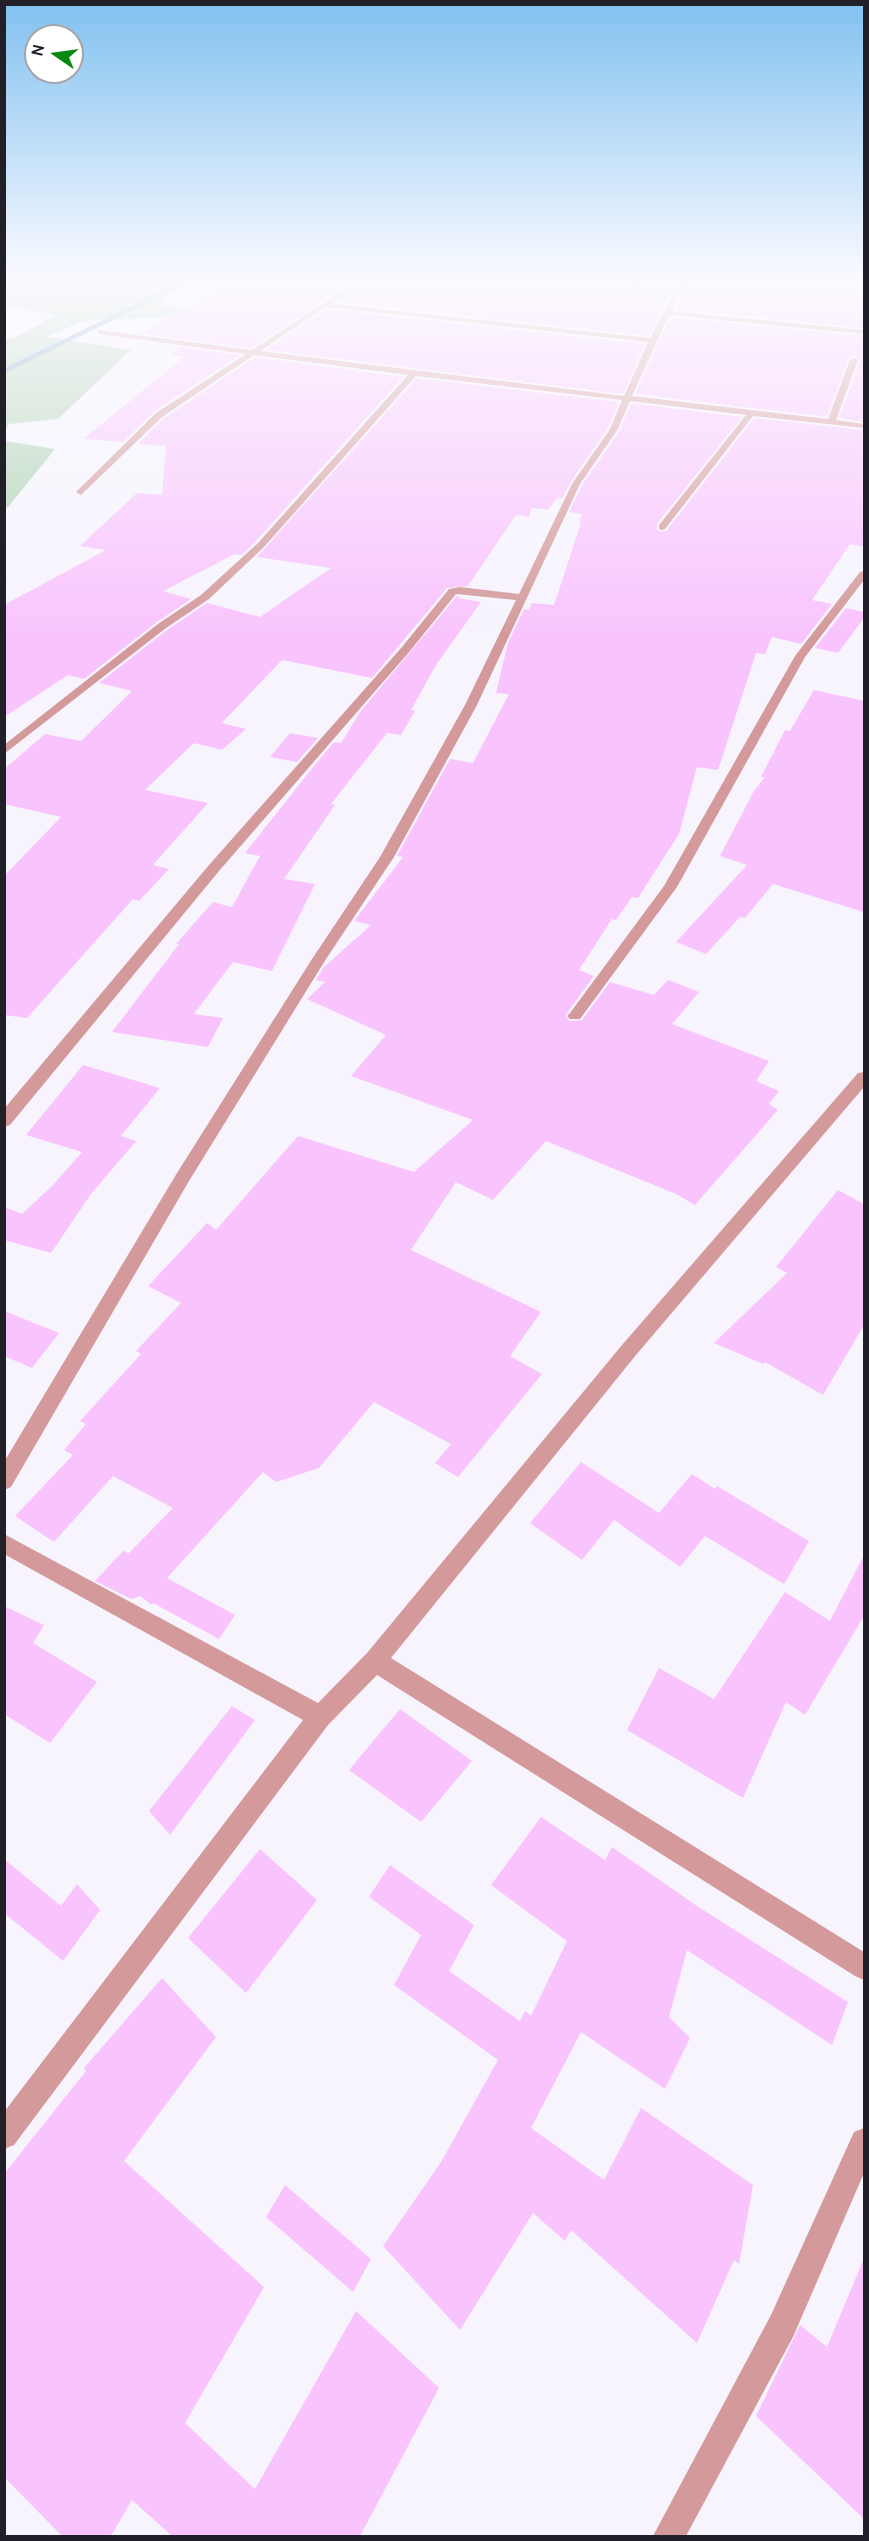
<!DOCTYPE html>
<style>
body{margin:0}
#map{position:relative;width:869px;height:2541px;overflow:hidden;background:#f7f4fe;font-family:Cabin,sans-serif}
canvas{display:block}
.frame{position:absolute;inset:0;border:6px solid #211f27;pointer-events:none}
.north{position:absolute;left:24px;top:24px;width:60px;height:60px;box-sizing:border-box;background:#fff;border:2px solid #a6a5a9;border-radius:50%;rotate:283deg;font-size:16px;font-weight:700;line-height:24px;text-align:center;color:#211f27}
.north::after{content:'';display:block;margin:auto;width:21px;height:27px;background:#068910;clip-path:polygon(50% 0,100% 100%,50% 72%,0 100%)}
</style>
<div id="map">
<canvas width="869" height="2541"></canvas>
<div class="frame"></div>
<div class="north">N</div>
</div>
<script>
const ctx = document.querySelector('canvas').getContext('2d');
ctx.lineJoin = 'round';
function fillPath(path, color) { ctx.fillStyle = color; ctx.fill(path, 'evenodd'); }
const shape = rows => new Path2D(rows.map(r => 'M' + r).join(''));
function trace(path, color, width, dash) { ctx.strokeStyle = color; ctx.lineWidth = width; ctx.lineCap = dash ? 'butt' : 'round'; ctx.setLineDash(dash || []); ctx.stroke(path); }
fillPath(shape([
 [5,280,198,280,165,296,161,305,204,310,155,318,82,321,47,337,131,350,58,419,9,424,5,431,5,339,12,339,56,315,5,306],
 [5,441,55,449,9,506,5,509]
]), '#aed1b1');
trace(shape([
 [4,371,190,280]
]), '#689ebc', 4.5);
fillPath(shape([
 [235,280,288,280,348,285,251,348,142,334],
 [517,280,553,281,671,294,649,336,338,302,361,286,368,287,375,281,466,287,472,283,514,285],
 [599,280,685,280,677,286],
 [697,280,864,280,864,328,675,309,684,292],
 [327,309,645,344,623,394,266,350],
 [670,317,864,336,864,422,839,418,860,361,855,356,848,359,827,417,635,394],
 [180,347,240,355,155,411,123,442,83,439,185,356,169,355],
 [255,357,403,377,256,541,242,555,235,554,163,591,191,599,157,622,84,679,68,675,4,717,4,605,106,550,80,546,137,493,162,495,166,446,138,444,163,419],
 [417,378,619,402,608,428,570,483,562,499,558,497,548,510,532,508,529,517,516,515,468,586,447,588,372,678,282,660,222,723,246,729,222,750,194,743,145,790,208,803,153,865,169,869,139,901,133,899,27,1018,4,1015,4,876,61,817,4,804,4,769,45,734,81,741,132,691,99,683,167,630,207,603,260,617,331,568,257,557],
 [631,403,742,417,657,524,657,530,661,532,667,530,754,418,864,430,864,547,850,544,812,600,832,604,801,644,772,637,765,654,756,653,718,770,697,767,679,834,638,898,632,897,616,920,612,919,579,970,594,976,565,1016,570,1021,582,1020,610,982,654,995,668,980,699,992,672,1024,769,1061,756,1081,779,1091,769,1104,778,1110,695,1205,676,1194,546,1141,493,1200,456,1182,411,1250,541,1312,510,1356,542,1374,458,1477,435,1463,451,1444,374,1402,319,1468,276,1482,263,1472,167,1578,235,1615,219,1639,153,1603,152,1605,140,1596,131,1599,95,1581,124,1550,128,1554,173,1508,113,1476,54,1542,15,1516,73,1455,64,1450,86,1424,80,1421,141,1354,136,1351,181,1303,148,1286,207,1223,216,1230,298,1136,414,1172,473,1120,351,1076,386,1035,307,999,325,982,316,980,323,968,371,925,354,921,403,857,397,856,450,759,473,763,509,694,496,693,508,643,524,609,529,610,532,603,554,605,581,523,579,523,582,514,569,512,582,485,620,430],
 [457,596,459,597,458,598,481,602,436,665,411,710,415,711,401,735,387,733,331,804,335,805,284,879,315,884,272,971,233,962,194,1014,223,1018,208,1047,112,1032,179,944,176,944,213,902,232,907,260,856,245,853,314,766,334,742,341,743,360,712],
 [846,608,864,612,864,618,838,653,815,648],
 [814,690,864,701,864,912,773,884,745,918,740,917,706,954,676,942,747,865,720,856,754,791,765,777,761,777,785,730,790,731],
 [290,733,318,738,297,762,270,757],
 [83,1065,160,1088,121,1136,136,1141,91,1194,51,1253,4,1240,4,1207,22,1214,52,1186,82,1152,26,1135],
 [838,1190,864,1204,864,1325,823,1395,765,1362,763,1364,714,1343,787,1273,776,1267],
 [4,1311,59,1333,32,1368,4,1356],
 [581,1462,659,1513,692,1474,715,1489,717,1486,809,1541,784,1584,705,1536,680,1567,614,1520,582,1560,530,1523],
 [864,1555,864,1616,805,1715,786,1702,743,1798,627,1730,659,1668,714,1699,785,1592,830,1621],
 [4,1606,44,1625,33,1643,97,1682,50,1743,4,1714],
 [232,1706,255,1720,170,1835,149,1811],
 [400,1709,472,1761,421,1822,349,1770],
 [541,1817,605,1860,612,1847,697,1906,848,2002,832,2045,687,1950,669,2017,690,2038,665,2089,581,2032,531,2128,604,2180,641,2108,753,2185,739,2264,734,2260,697,2343,571,2230,565,2241,533,2213,460,2330,383,2246,441,2162,498,2060,394,1985,421,1935,369,1897,390,1865,474,1925,449,1971,520,2021,525,2011,531,2016,567,1941,491,1885],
 [260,1849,317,1900,246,1993,188,1938],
 [4,1859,61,1906,77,1884,100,1910,63,1961,4,1913],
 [162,1978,216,2037,124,2161,264,2287,185,2423,255,2489,356,2311,439,2388,360,2536,172,2536,132,2500,111,2536,62,2536,4,2477,4,2174,86,2071,84,2068],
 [285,2185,371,2259,353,2292,266,2217],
 [864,2258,864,2519,756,2416,800,2325,827,2347]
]), '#f9c4fd');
fillPath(shape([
 [359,280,366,280,332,304,650,338,675,292,555,280,576,280,678,288,688,280,695,280,682,291,671,311,864,330,864,334,669,315,632,396,828,419,850,360,854,358,858,360,836,420,864,424,864,428,753,416,665,529,662,530,659,529,659,525,746,415,630,401,618,429,580,484,477,705,394,857,326,959,189,1181,11,1487,4,1490,4,1462,177,1173,312,959,380,857,465,705,516,600,456,594,410,651,219,871,10,1125,4,1127,4,1109,209,865,402,647,449,589,460,587,519,594,572,484,610,429,622,400,416,376,264,547,209,599,166,628,4,754,4,745,158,624,201,595,258,543,408,375,254,355,162,417,81,495,76,492,78,490,156,413,246,354,100,334,97,330,252,350,359,280],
 [326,307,648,342,624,396,260,351,326,307],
 [864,571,864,580,805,657,677,887,580,1019,570,1019,567,1016,570,1013,664,886,795,656,860,572,864,571],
 [864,1072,864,1087,636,1355,391,1658,864,1952,864,1980,855,1976,377,1675,328,1725,14,2145,4,2149,4,2112,303,1720,4,1554,4,1534,318,1703,367,1653,622,1345,858,1073,864,1072],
 [864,2128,864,2173,793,2337,686,2536,653,2536,771,2315,854,2132,864,2128]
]), '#d49a9b');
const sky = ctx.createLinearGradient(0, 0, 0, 635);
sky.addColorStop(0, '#81c1f0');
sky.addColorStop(0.44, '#fbfaff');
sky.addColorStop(1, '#fbfaff00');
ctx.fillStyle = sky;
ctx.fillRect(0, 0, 869, 635);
</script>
